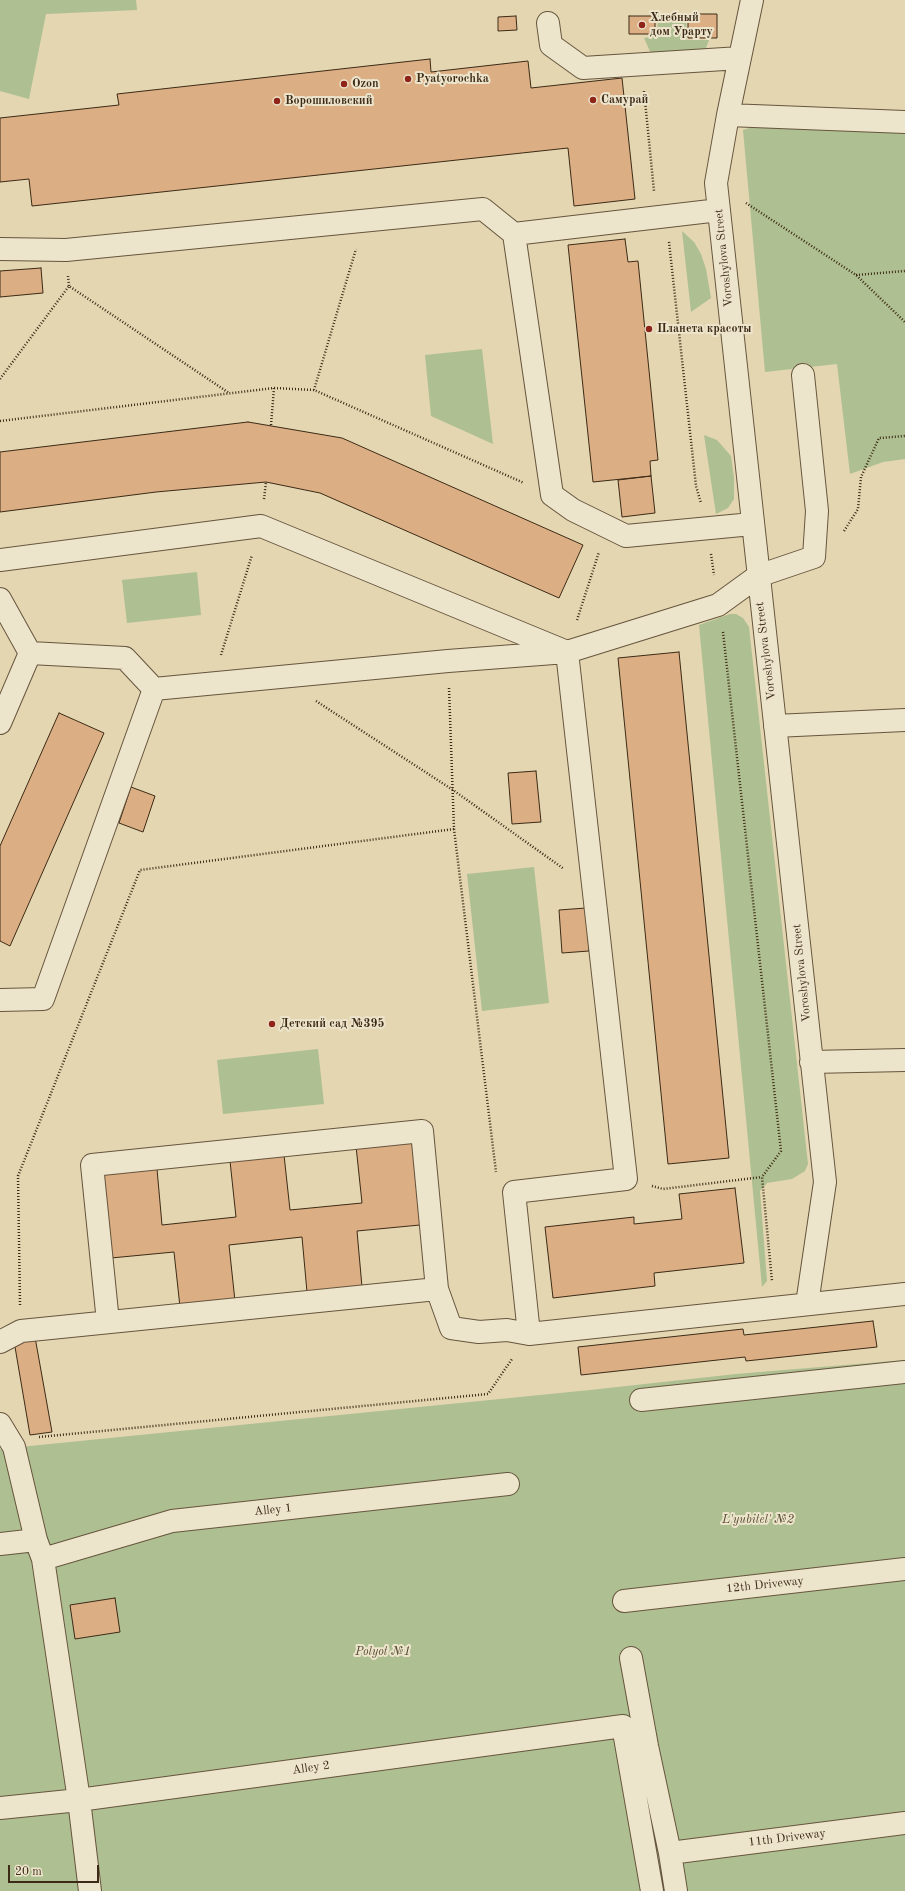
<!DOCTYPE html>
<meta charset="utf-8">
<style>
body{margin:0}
#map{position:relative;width:905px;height:1891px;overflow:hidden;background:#e3d6b1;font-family:"Old Standard TT",serif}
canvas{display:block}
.scale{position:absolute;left:8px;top:1865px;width:91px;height:18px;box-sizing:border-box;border:2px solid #3c2a16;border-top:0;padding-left:5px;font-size:12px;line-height:14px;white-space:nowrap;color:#3c2a16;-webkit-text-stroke:3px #ede4cc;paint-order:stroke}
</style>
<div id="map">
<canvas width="905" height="1891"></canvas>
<div class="scale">20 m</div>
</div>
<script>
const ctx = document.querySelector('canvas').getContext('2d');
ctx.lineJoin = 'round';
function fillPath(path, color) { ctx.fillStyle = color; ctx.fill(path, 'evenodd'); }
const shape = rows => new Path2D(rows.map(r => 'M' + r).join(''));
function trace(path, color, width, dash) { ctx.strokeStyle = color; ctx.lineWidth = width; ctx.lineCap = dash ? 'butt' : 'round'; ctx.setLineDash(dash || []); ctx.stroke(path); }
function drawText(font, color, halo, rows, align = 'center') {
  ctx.font = font + ' "Old Standard TT",serif'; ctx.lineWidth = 4; ctx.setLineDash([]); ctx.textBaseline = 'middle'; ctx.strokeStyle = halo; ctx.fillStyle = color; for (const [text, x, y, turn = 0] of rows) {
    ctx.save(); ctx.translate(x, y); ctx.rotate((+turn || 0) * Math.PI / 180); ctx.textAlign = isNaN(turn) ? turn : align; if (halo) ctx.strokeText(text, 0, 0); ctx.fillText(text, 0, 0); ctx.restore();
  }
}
fillPath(shape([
 [0,0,136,0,137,10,46,14,29,99,0,91],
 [658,15,686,16,687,40,709,40,705,51,652,56,644,38,657,36],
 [758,125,905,133,905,459,883,462,850,474,837,364,765,372,743,130],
 [682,231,694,242,701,254,706,269,711,298,691,312],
 [482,349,493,444,431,416,425,355],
 [704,435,717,440,731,456,734,478,734,499,728,508,716,514],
 [197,572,201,615,127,623,122,580],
 [730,614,736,614,743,618,749,627,808,1164,805,1171,792,1179,767,1183,760,1191,767,1281,762,1287,699,625],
 [534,867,549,1003,482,1011,467,874],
 [318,1049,324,1104,223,1114,217,1060],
 [905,1360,905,1891,0,1891,0,1449,590,1390,736,1374]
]), '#aebf91');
const building = shape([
 [688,14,717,14,717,38,688,38,688,14],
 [516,16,517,30,498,31,498,17,516,16],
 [629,16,655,16,655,34,629,34,629,16],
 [430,59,431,72,528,61,531,88,622,78,635,199,574,206,568,148,32,206,29,179,0,182,0,118,119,105,117,94,430,59],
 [625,239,628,262,638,261,658,460,650,461,651,476,593,482,568,245,625,239],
 [41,268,43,293,0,297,0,271,41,268],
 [248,422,342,438,583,545,559,598,320,493,266,482,156,492,0,512,0,452,248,422],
 [651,476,655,513,622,517,618,480,651,476],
 [679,652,729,1158,668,1164,618,658,679,652],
 [59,713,104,733,10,946,0,941,0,846,59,713],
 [536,771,541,822,512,824,508,773,536,771],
 [131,787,155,796,143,832,119,823,131,787],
 [586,908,589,951,562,953,559,910,586,908],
 [412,1141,420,1225,357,1231,362,1287,307,1292,302,1237,229,1245,235,1301,180,1307,174,1252,111,1258,102,1175,157,1169,162,1225,236,1217,230,1161,284,1155,290,1210,362,1203,356,1146,412,1141],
 [735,1188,744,1263,654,1273,655,1286,553,1298,545,1227,634,1217,634,1224,682,1219,679,1194,735,1188],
 [873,1321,877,1347,746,1361,745,1357,581,1375,578,1347,743,1329,744,1335,873,1321],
 [35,1337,52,1432,30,1435,14,1341,35,1337],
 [115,1598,120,1632,75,1639,70,1605,115,1598]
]);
fillPath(building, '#dbae84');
trace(building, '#3c2a16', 1);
const minor = shape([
 [752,0,728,115,716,183,825,1182,807,1304],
 [548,23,551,45,583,68,740,58],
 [728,115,905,122],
 [514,234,719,210],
 [0,249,66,250,483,209,514,234,552,495,573,510,626,536,752,524],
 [0,560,261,526,567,652,626,1179,514,1192,529,1334,905,1294],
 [0,599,30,653,125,658,154,689,448,661,567,652,718,605,758,576,814,557,817,511,803,375],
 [0,723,30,653],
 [775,726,905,720],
 [0,1000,43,999,154,689],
 [811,1062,905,1060],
 [108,1322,92,1165,422,1131,437,1289],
 [0,1342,21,1331,437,1289,451,1328,479,1332,507,1330,529,1334],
 [641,1400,905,1372],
 [0,1424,14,1447,36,1540,43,1559,79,1800,90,1891],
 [0,1544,36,1540],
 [43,1559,172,1521,508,1484],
 [624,1601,905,1569],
 [631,1658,647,1746,670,1853,676,1891],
 [0,1808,79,1800,623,1726,652,1891],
 [670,1853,905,1823]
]);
trace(minor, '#66553d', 24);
trace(shape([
 [644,91,654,191],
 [746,203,856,275,905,322],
 [669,242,696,486,701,503],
 [856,275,905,271],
 [68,276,69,286],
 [0,379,69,286,229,393],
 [314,390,356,249],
 [0,421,274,388,314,390,524,483],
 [271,425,274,388],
 [264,499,266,482],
 [844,531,858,509,861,477,879,438,905,436],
 [711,554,714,575],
 [577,620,599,552],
 [723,632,781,1151,762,1177,772,1281],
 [221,655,252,555],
 [449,688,454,829,496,1172],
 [316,701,453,790,564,869],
 [652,1186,663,1189,762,1177],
 [20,1305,18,1176,140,870,454,829],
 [39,1437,488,1394,512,1359]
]), '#3c2a16', 2.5, [1, 2]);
trace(minor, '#ede4cc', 22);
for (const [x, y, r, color] of [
 [642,25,4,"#8f2418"],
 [408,79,4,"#8f2418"],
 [344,84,4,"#8f2418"],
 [593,100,4,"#8f2418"],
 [277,101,4,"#8f2418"],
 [649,329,4,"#8f2418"],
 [272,1024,4,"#8f2418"]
]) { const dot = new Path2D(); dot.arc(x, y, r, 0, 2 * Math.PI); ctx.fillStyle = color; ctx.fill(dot); trace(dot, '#ede4cc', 1.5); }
drawText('bold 12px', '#3c2a16', '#ede4cc', [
 ["Хлебный",650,18],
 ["дом Урарту",650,32],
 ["Pyatyorochka",416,79],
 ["Ozon",352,84],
 ["Самурай",601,100],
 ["Ворошиловский",285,101],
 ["Планета красоты",657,329],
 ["Детский сад №395",280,1024]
], 'left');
drawText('12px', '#3c2a16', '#ede4cc', [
 ["Voroshylova Street",724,258,-96],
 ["Voroshylova Street",766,651,-97],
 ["Voroshylova Street",802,973,-96],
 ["Alley 1",273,1510,-6],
 ["12th Driveway",765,1585,-6],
 ["Alley 2",311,1768,-8],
 ["11th Driveway",787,1838,-7]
]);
drawText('italic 12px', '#53482f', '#ede4cc', [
 ["L'yubitel' №2",758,1520],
 ["Polyot №1",383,1652]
]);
</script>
